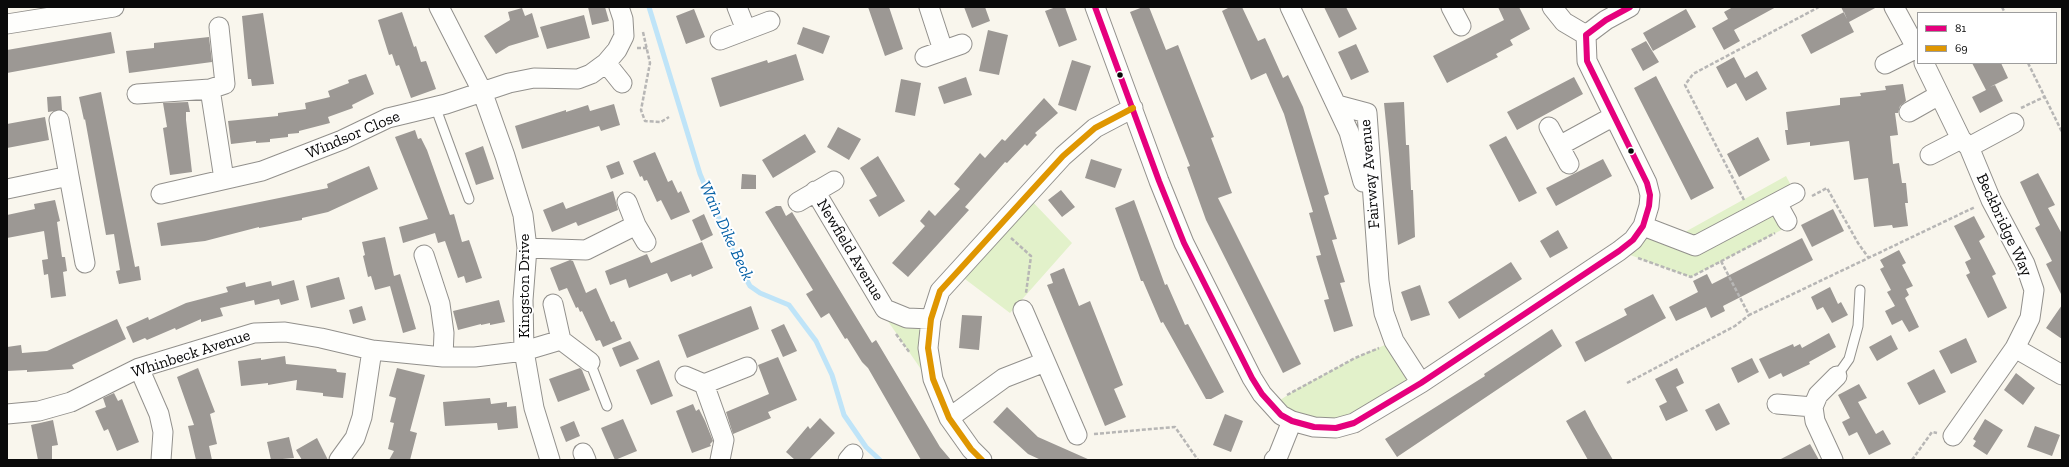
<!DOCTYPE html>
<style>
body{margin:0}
#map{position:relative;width:2069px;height:467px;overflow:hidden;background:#f9f6ed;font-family:"Zilla Slab",serif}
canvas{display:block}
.frame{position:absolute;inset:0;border:8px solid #0a0a0a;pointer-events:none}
.legend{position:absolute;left:1917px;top:12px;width:140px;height:52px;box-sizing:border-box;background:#fff;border:1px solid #9d9d9d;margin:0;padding:5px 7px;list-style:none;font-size:12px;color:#0a0a0a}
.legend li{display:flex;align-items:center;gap:8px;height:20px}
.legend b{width:20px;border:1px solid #9d9d9d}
</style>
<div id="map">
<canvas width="2069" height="467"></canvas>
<div class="frame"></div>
<ul class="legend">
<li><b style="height:5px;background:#e5007d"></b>81</li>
<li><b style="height:5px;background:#df9601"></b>69</li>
</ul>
</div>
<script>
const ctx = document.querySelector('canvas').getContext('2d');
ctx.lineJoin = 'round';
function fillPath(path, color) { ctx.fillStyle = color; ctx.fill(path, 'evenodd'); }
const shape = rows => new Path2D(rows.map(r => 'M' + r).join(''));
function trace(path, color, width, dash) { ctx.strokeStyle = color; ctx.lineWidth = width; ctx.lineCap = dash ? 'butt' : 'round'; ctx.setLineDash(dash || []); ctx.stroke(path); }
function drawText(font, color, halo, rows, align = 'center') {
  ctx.font = font + ' "Zilla Slab",serif'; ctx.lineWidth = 4; ctx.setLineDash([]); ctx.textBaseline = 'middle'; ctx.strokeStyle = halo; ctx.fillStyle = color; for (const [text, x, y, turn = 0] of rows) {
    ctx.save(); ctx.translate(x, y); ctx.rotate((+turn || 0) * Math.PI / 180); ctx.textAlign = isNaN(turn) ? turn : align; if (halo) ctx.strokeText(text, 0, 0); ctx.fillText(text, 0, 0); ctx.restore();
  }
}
fillPath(shape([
 [1786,176,1795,193,1777,203,1789,226,1691,277,1619,251,1646,218,1685,232],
 [1027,196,1072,243,1010,313,957,273],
 [883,314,931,319,927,378],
 [1394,341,1421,383,1336,428,1271,406,1297,389,1355,358]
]), '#e2f1ca');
trace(shape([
 [649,7,700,174,740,268,750,286,760,293,789,305,816,341,832,375,844,415,866,447,880,460]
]), '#bfe4f8', 5);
fillPath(shape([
 [588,7,605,7,609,21,592,25],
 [868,7,889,7,903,49,885,56],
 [964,7,985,7,990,21,972,28],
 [1056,7,1065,7,1077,40,1059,47,1045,11],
 [1143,7,1149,7,1166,50,1178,45,1214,137,1211,138,1232,193,1218,198,1301,364,1283,373,1206,220,1187,167,1190,166,1130,12],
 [1230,7,1242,7,1258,41,1265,38,1283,78,1288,75,1303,107,1329,194,1324,196,1337,239,1332,240,1345,282,1340,283,1353,326,1334,332,1324,300,1329,299,1316,256,1321,255,1309,213,1313,212,1284,114,1266,73,1251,80,1222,11],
 [1324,7,1346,7,1357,29,1339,38],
 [1498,7,1519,7,1530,29,1510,40,1513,45,1496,54,1498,57,1447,83,1433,56,1504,20],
 [1733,7,1776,7,1734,30,1740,41,1724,50,1712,28,1728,19,1724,12],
 [1841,7,1877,7,1849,22,1854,32,1811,54,1801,35,1844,12,1847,19],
 [522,8,525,16,532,13,539,37,509,46,496,54,484,36,510,20,508,12],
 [694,9,705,37,686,44,676,16],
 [1686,9,1696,27,1653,51,1643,33],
 [402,12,414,47,416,46,421,62,426,61,436,89,411,98,399,65,396,66,392,54,389,55,378,20],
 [263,13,274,84,252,86,251,79,248,79,242,16],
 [584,15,590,38,547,49,540,27],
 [803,27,830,36,823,54,797,44],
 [988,30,1008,35,999,75,979,71],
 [111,32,115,53,7,73,7,50],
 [209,37,212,62,129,73,126,51,154,48,154,43],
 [1646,41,1659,62,1643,71,1631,49],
 [1356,44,1369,72,1351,80,1338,52],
 [796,54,804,80,720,107,711,78,767,60,768,63],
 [1734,57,1745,78,1757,71,1767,89,1746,101,1736,83,1727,88,1716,67],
 [1072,60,1091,66,1076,111,1058,105],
 [1972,63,2001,63,2008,78,1990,87,1995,85,2003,101,1980,113,1972,97,1986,90],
 [366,74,374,94,352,105,353,108,328,117,330,123,299,131,299,133,288,134,288,137,270,139,270,142,256,143,256,141,231,144,228,121,278,116,278,113,306,109,305,103,330,97,328,91,349,83,348,80],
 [1656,76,1714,188,1691,200,1634,88],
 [966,77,972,95,944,104,938,87],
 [1574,77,1583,94,1517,130,1507,112],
 [901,79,921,83,915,116,895,112],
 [1903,84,1906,101,1900,106,1898,113,1895,113,1898,135,1890,136,1893,164,1899,163,1902,183,1906,183,1908,203,1905,203,1908,226,1893,228,1892,225,1874,227,1868,178,1854,180,1849,141,1810,146,1810,142,1787,145,1785,130,1788,130,1786,112,1840,105,1840,98,1861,96,1860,93,1886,90,1885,86],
 [101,92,135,267,139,266,141,280,119,284,116,271,120,270,114,234,106,235,85,119,84,120,79,97],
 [61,96,62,110,48,112,47,97],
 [1044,98,1058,113,1035,133,1037,135,1027,146,1025,144,1007,163,1005,162,965,207,969,210,908,277,892,263,925,226,920,221,929,210,935,216,960,189,954,184,980,153,985,158,1002,139,1005,141],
 [188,102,190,112,186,112,186,120,192,172,170,175,163,128,167,127,163,103],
 [1404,102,1406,145,1409,145,1411,190,1413,190,1415,237,1398,245,1384,103],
 [614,104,620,125,601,131,599,126,522,149,515,126,566,110,566,112,588,105,590,111],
 [45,117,49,140,7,148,7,124],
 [838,127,861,139,849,160,827,147],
 [415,130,418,139,421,138,427,150,450,215,454,214,462,242,469,240,482,278,466,283,464,276,458,278,445,241,438,243,435,233,403,243,399,227,428,219,395,137],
 [805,134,816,152,773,178,762,160],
 [1506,136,1537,193,1519,202,1489,145],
 [1758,137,1770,160,1739,177,1727,154],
 [483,146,494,179,476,185,465,153],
 [655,152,668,182,672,180,678,193,681,191,690,212,671,220,661,200,657,202,647,180,644,181,642,176,640,177,633,161],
 [878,156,905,201,879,217,869,200,877,196,860,168],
 [1091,159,1122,169,1115,188,1085,178],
 [1603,159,1612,176,1556,206,1546,188],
 [619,161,624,174,611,179,606,166],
 [369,166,378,189,328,212,302,218,302,220,259,228,259,227,205,241,161,246,157,223,328,188,327,184],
 [2038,173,2055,205,2048,208,2062,234,2062,296,2046,264,2052,261,2035,228,2040,225,2020,182],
 [742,174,756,175,756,189,741,189],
 [1061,190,1075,207,1062,217,1048,200],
 [613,191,618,210,578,226,576,222,552,232,543,210,563,202,566,209],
 [55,200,60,221,57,222,62,257,65,257,67,271,63,272,66,296,51,298,48,274,44,275,42,260,48,259,44,231,7,238,7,215,35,209,34,204],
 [1134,200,1165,285,1167,284,1185,325,1188,324,1224,392,1211,399,1206,399,1163,322,1161,323,1143,281,1141,281,1115,208],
 [776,206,781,206,786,216,792,212,872,343,876,340,940,447,951,460,921,460,868,368,862,362,847,338,845,339,829,313,821,318,806,294,813,290,765,212],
 [1833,209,1844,231,1812,247,1801,225],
 [704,214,713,235,701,241,692,220],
 [1974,216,1985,237,1979,241,1996,274,1992,276,2007,308,1988,318,1966,275,1970,273,1965,262,1971,259,1954,226],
 [1558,230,1568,248,1550,258,1540,241],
 [385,237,394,276,400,274,416,329,403,333,390,286,375,290,371,276,368,277,363,256,365,255,362,242],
 [1802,238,1813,260,1723,306,1725,311,1711,318,1706,307,1676,321,1669,307,1698,292,1693,281,1707,274,1712,284],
 [702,242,713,268,692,277,691,274,671,282,667,273,629,288,626,279,610,285,605,271,647,254,651,263],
 [1899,250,1906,263,1902,265,1913,286,1906,289,1909,295,1905,298,1919,327,1909,332,1902,320,1892,325,1885,311,1895,306,1887,292,1891,290,1880,269,1884,267,1880,260],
 [570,260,573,261,586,293,596,288,611,322,614,321,622,339,603,347,600,340,596,341,582,311,580,312,578,307,576,308,567,288,559,291,550,268],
 [1511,262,1522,279,1459,319,1448,302],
 [1064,268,1079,306,1090,301,1123,385,1114,389,1126,417,1105,426,1047,285,1053,283,1050,274],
 [339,277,345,299,311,308,306,286],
 [294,280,299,300,281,305,279,299,255,305,254,300,220,308,223,316,201,322,201,319,176,330,175,328,147,340,145,338,133,343,126,327,148,317,149,320,186,303,228,292,226,287,245,282,246,287,271,281,272,286],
 [1420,285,1430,315,1411,321,1401,292],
 [1830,287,1838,304,1841,302,1848,315,1832,323,1823,307,1817,310,1811,297],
 [1653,294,1666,318,1585,362,1575,342,1627,315,1624,309],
 [499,300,505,322,490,325,490,323,481,325,481,324,458,330,453,311],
 [2062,305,2062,339,2046,328],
 [362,306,366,320,353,324,349,310],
 [751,306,759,329,687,358,678,335],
 [962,315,982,316,979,350,959,348],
 [117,319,126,339,72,365,74,369,27,372,27,370,7,371,7,347,21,345,22,353,47,351],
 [784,324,797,351,783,357,771,330],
 [1552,329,1562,346,1397,457,1385,439,1485,376,1484,374],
 [1829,333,1836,347,1809,362,1810,364,1783,377,1781,373,1769,379,1759,359,1793,344,1794,347,1800,344,1802,348],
 [1891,335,1898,349,1877,361,1869,347],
 [1966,338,1977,362,1951,374,1939,351],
 [630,341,639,359,620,367,612,348],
 [285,356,286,364,336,369,337,372,346,373,343,398,323,396,323,393,296,390,297,380,268,385,268,383,241,386,238,361,261,358,261,360],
 [778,357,797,400,768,412,771,418,733,434,726,412,769,394,758,365],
 [1752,358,1759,372,1738,383,1731,368],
 [659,360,673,396,651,405,636,370],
 [198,368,215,412,210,414,217,444,209,446,212,460,196,460,188,426,194,425,177,377],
 [397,368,425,375,410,431,417,433,410,460,389,460,394,451,388,449,394,423,390,422,396,398,389,396],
 [580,368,582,370,590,390,558,402,549,379],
 [1677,368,1684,383,1676,387,1688,411,1666,421,1659,406,1667,402,1655,379],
 [1934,369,1946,392,1919,405,1907,383],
 [2016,373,2035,388,2023,405,2004,390],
 [1859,384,1867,398,1858,402,1876,434,1883,430,1891,444,1869,455,1857,432,1849,436,1842,422,1850,418,1838,395],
 [114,393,118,401,122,399,139,442,117,451,108,429,104,431,95,411,106,407,103,398],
 [490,398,491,404,507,402,507,407,516,406,518,428,498,430,497,423,445,426,443,402],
 [1719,403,1730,424,1716,431,1705,410],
 [693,404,696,411,699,409,705,421,713,441,710,444,711,446,692,453,676,411],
 [1007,407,1038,437,1090,460,1041,460,1028,454,993,422],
 [1585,410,1594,427,1613,460,1588,460,1579,444,1566,421],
 [1225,414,1243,421,1231,452,1213,445],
 [820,418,835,433,809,460,795,460,786,452,808,426,810,429],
 [623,419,637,451,615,460,601,428],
 [1985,419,2003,430,1987,455,1973,446,1976,441,1973,439],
 [53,420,58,445,52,446,52,460,38,460,31,425],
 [574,421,580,436,566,442,560,427],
 [2035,426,2060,435,2052,456,2027,447],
 [289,437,294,458,271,460,267,442],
 [317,438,328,460,302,460,296,450],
 [1810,444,1819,460,1779,460]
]), '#9c9894');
const service = shape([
 [435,106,469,199],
 [590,362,607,406],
 [1837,376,1849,359,1858,326,1860,290]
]);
const minor = shape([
 [439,7,482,91,505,156,523,215,527,248,523,300,524,351,534,408,550,460],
 [737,7,746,30],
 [929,7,943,50],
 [1095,7,1159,181,1184,243,1252,378,1262,394,1281,415,1292,421,1314,427,1336,428,1354,423,1421,383,1619,251,1633,240,1643,226,1649,206,1650,195,1647,183,1587,61,1586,35,1606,20,1630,7],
 [1290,7,1349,132,1363,182],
 [1451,7,1461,26],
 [1552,7,1564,22,1586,35],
 [1894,7,1918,51],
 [7,24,114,7],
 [720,40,770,21],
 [925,57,962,44],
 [606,63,622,83],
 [1924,63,1961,139,1969,147,1991,200,2025,264,2034,290,2030,318,2015,348,1953,436],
 [1885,64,1917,48],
 [210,89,224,179],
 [137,94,210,89,225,84,219,27],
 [1337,105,1367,113,1379,281,1384,313,1394,341,1421,383],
 [1909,112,1939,95],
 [1549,127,1569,164],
 [1559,146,1614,116],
 [1969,147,2014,123],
 [1930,155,1961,139],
 [69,176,85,263],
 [7,189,69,176,59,120],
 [815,191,885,309,907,318,931,319],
 [161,194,262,171,342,140,388,118,446,104,509,83,534,78,578,79,591,74,606,63,617,50,624,36,623,19,619,7],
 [627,202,636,225,646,242],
 [798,202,834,181],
 [1777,203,1787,221],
 [1643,226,1695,246,1795,193],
 [527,248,586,250,636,225],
 [424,255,440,304,444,333,443,357],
 [553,304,561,340,590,362],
 [1023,310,1077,435],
 [2015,348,2062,375],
 [139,368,159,414,163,432,161,460],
 [685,376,704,384,747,367],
 [704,384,724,440,720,460],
 [1777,404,1813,407,1818,395,1837,376],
 [1813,407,1815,421,1833,460],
 [7,414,39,411,71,402,139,368,254,333,285,332,321,338,372,350,443,357,475,357,524,351,561,340],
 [949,418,1004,378,1045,362],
 [583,453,586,460],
 [339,460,355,438,362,417,372,350],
 [848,460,853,454],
 [982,460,971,449,949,418,933,379,928,348,931,319,940,291,1063,156,1095,128,1133,108],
 [1274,460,1278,456,1292,421]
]);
trace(service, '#92908c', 11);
trace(minor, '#92908c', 21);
trace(shape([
 [2002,7,2005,13],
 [643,32,650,63,641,110,645,121,661,122,669,117],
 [637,48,647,48],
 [2028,63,2062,132],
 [2021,108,2044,97],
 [1812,196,1827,188,1858,243,1868,257],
 [1744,200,1685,85,1693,74,1819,7],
 [1011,238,1031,256,1026,293],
 [1638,258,1691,277,1775,233],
 [1721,261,1749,315,1975,207],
 [896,334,910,353],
 [1627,383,1735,326,1749,315],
 [1287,395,1355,358,1379,348],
 [1094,434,1175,427,1198,460],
 [1912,460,1932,432,1937,433]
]), '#b7b6b5', 2.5, [4, 2]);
trace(service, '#fefefc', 9);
trace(minor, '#fefefc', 19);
trace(shape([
 [1095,7,1159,181,1184,243,1252,378,1262,394,1281,415,1292,421,1314,427,1336,428,1354,423,1421,383,1619,251,1633,240,1643,226,1649,206,1650,195,1647,183,1587,61,1586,35,1606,20,1630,7]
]), '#e5007d', 6);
trace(shape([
 [982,460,971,449,949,418,933,379,928,348,931,319,940,291,1063,156,1095,128,1133,108]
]), '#df9601', 6);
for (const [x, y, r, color] of [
 [1120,75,3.5,"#0a0a0a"],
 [1631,151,3.5,"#0a0a0a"]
]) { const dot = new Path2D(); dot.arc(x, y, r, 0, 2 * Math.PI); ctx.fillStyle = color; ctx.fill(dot); trace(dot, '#fff', 1.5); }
drawText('16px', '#0a0a0a', '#fff', [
 ["Windsor Close",353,135,-23],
 ["Fairway Avenue",1370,174,-95],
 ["Beckbridge Way",2004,225,65],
 ["Newfield Avenue",850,250,59],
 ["Kingston Drive",524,286,-90],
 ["Whinbeck Avenue",191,354,-18]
]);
drawText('italic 17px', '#0862a7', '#fff', [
 ["Wain Dike Beck",726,231,65]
]);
</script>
